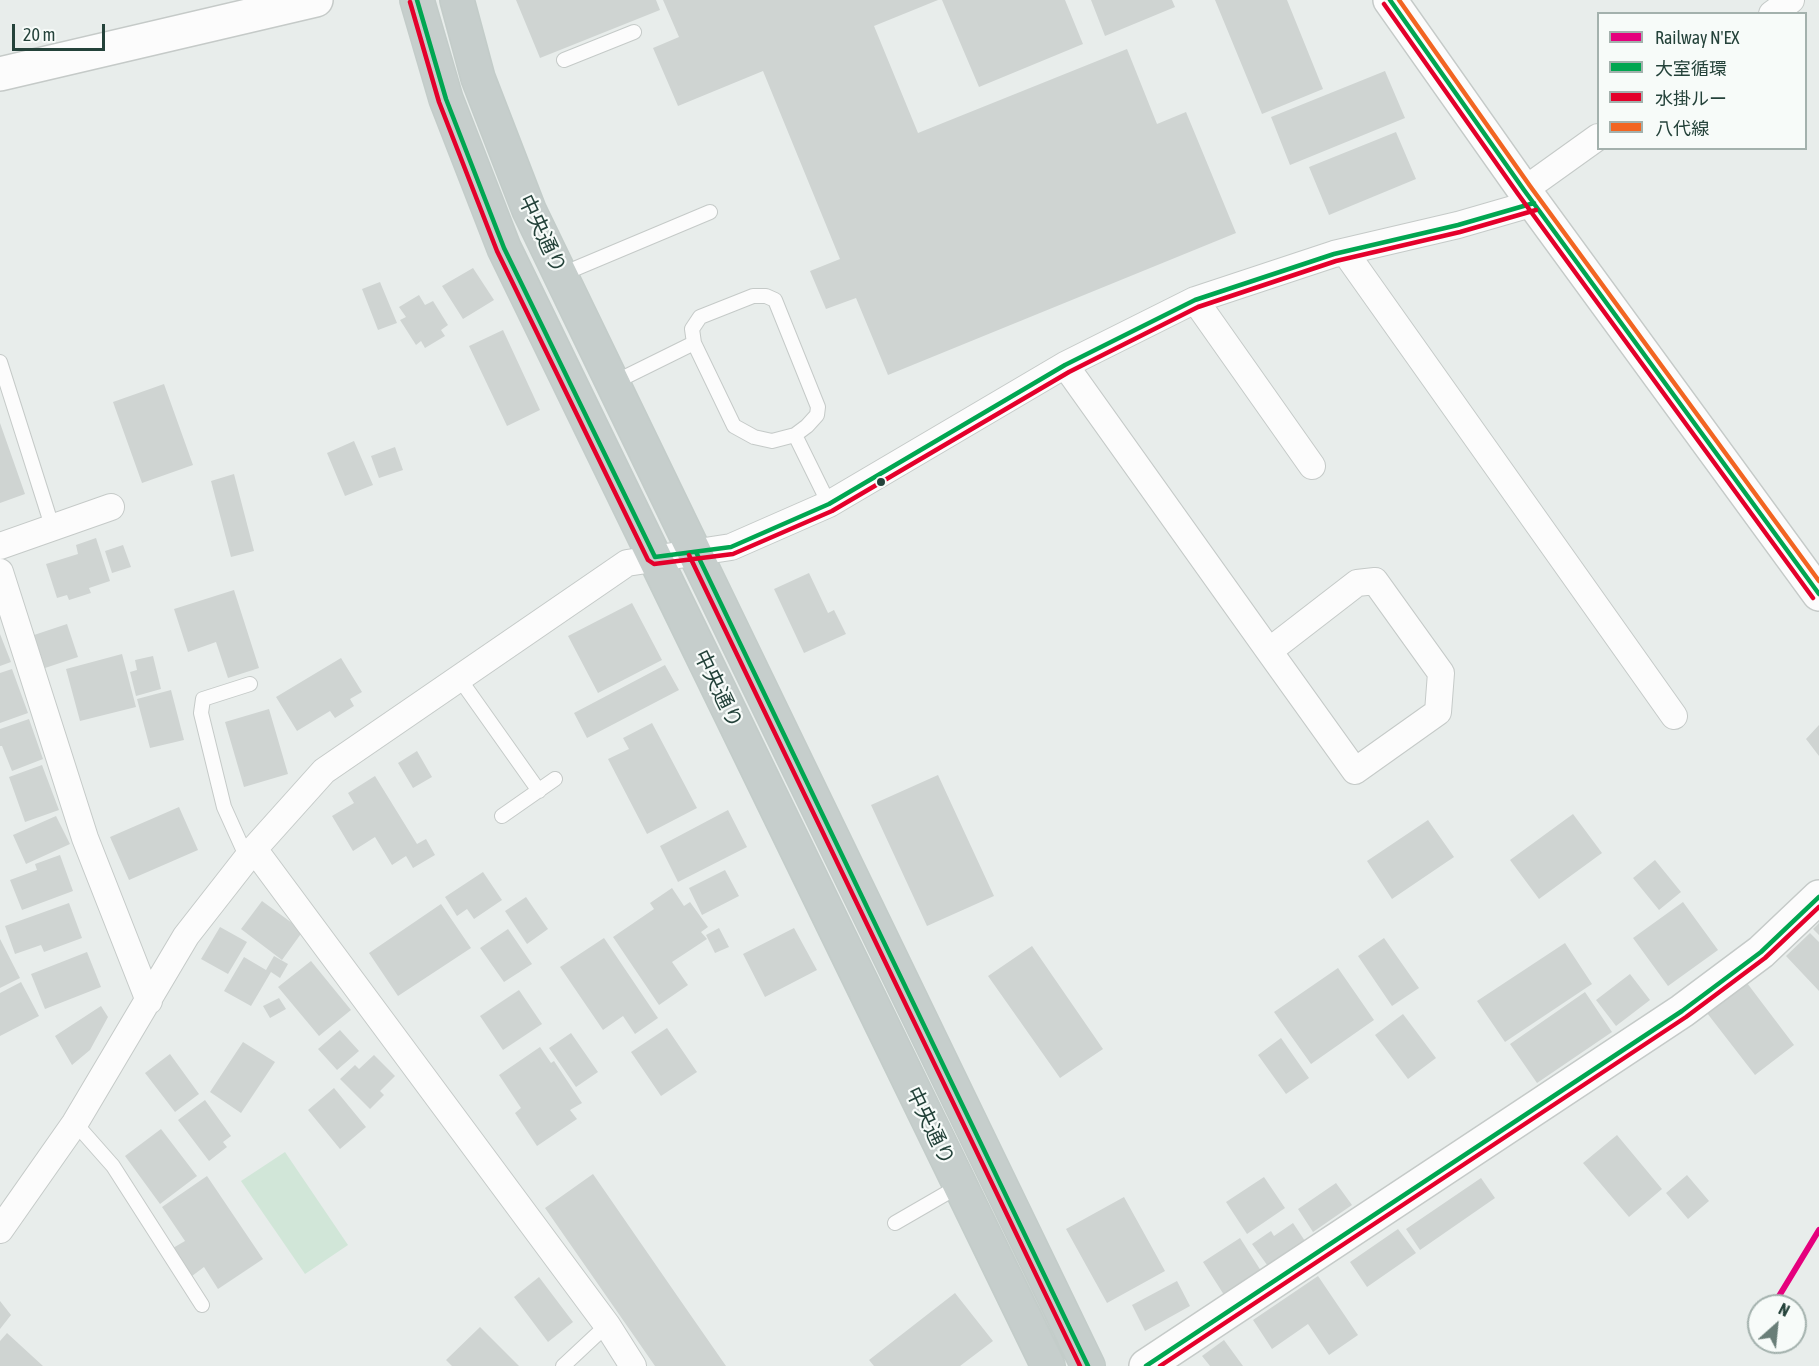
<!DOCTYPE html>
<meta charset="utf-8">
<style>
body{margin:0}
#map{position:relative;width:1819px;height:1366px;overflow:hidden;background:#e8edeb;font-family:"Asap Condensed","Noto Sans JP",sans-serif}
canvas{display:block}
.legend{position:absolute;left:1597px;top:12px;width:210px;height:138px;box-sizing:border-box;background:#f7fbf9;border:2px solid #a3b1ad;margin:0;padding:8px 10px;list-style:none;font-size:18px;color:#24423a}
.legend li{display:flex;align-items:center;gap:12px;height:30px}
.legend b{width:30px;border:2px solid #a3b1ad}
.north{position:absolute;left:1747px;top:1294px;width:60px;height:60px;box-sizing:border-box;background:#f7fbf9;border:2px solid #a3b1ad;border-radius:50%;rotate:27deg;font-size:16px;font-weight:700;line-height:24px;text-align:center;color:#24423a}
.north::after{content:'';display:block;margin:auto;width:21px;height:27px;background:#697e78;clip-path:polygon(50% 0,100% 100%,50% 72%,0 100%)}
.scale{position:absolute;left:12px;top:24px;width:93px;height:27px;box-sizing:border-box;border:3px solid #24423a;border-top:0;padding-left:8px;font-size:18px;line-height:21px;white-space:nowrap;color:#24423a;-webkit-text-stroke:4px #f7fbf9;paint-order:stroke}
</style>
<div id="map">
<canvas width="1819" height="1366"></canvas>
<ul class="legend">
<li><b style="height:8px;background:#e5007d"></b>Railway N'EX</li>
<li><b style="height:8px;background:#00a651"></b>大室循環</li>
<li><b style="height:8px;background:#e4002b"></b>水掛ルー</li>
<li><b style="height:8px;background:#f26522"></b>八代線</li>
</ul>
<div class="north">N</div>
<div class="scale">20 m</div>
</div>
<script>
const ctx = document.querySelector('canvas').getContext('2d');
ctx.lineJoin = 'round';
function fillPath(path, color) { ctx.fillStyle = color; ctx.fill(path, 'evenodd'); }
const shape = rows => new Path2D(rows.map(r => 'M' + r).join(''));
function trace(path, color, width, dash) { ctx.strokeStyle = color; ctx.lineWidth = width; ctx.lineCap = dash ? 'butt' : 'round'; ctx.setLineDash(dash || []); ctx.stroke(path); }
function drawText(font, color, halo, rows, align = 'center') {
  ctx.font = font + ' "Asap Condensed","Noto Sans JP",sans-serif'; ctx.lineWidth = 4.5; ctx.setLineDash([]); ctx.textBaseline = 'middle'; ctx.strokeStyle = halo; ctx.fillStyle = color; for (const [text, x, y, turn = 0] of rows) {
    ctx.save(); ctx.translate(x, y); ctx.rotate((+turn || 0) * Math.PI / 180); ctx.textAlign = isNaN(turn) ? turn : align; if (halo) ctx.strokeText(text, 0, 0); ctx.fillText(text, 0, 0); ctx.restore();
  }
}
fillPath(shape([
 [285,1152,348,1245,305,1274,241,1181]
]), '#d1e6d8');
fillPath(shape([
 [516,0,656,0,660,10,540,58],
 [663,0,938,0,874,26,918,133,1127,49,1157,124,1186,112,1236,233,888,375,856,298,826,309,810,271,840,259,763,71,678,106,653,48,679,37],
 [942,0,1065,0,1083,44,979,87],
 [1091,0,1172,0,1175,7,1105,36],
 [1215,0,1287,0,1323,89,1262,114],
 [1385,71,1405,118,1290,165,1271,117],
 [1396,132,1416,179,1329,215,1309,167],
 [473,268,494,300,463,319,442,286],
 [380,282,397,323,378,330,362,289],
 [419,295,425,305,433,301,448,325,441,330,445,336,425,348,421,341,416,345,400,320,406,317,399,307],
 [503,330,540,410,507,426,469,346],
 [164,384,193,465,142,483,113,402],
 [0,423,25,494,0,503],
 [354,441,373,485,345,496,327,453],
 [395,447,403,470,379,478,371,456],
 [234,474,254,551,231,557,211,481],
 [96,538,110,581,89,588,91,593,69,600,67,595,57,598,46,564,78,554,76,545],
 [123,545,131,567,112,573,105,551],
 [809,573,828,613,834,610,846,634,804,653,774,589],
 [234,590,259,668,228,678,216,642,188,652,174,609],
 [632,603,662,660,598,693,568,636],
 [67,624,78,657,45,668,34,635],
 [0,634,11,662,0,666],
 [122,654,136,707,80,721,66,669],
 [153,656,161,689,136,696,130,672,137,670,135,660],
 [341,658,362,692,350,699,354,706,335,718,330,711,297,731,276,697],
 [665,665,679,690,587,738,574,713],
 [12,669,28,713,0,723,0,673],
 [171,690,184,740,150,748,137,699],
 [269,709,288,774,244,787,225,722],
 [29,719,43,759,12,771,2,746,0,746,0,729],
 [652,723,697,808,647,834,608,759,629,749,623,738],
 [1819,725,1819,756,1806,739],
 [417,751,432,777,413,788,398,763],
 [42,765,59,810,25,822,9,777],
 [938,775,994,896,927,926,871,805],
 [375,776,417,844,426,839,435,855,413,868,406,856,392,865,375,837,353,851,332,816,354,803,348,793],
 [179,807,198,850,129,880,110,837],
 [728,810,747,847,678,882,660,846],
 [1573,814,1602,853,1539,899,1510,860],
 [56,816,70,844,26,864,13,835],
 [1428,820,1454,857,1392,899,1367,861],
 [60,855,73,891,22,910,10,880,37,870,35,864],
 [1655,860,1681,892,1659,910,1633,878],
 [725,870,739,896,702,915,689,888],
 [483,872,502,900,474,919,467,909,457,916,445,897],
 [672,888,684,906,690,902,708,927,701,932,707,939,672,962,688,985,659,1005,613,937,654,909,650,903],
 [526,897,548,929,527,944,505,911],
 [262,901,303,931,282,960,241,929],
 [1683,902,1718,950,1668,986,1633,938],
 [69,903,82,938,44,952,41,945,15,954,5,926],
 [441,904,471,948,398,996,369,953],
 [1819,923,1819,935,1813,929],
 [220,927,247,942,228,974,201,959],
 [719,928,729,947,715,953,706,935],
 [794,928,817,970,765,997,743,954],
 [508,929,532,964,504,982,480,948],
 [1810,933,1819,942,1819,991,1786,956],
 [604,938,658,1018,635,1034,623,1016,603,1030,560,967],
 [1384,938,1419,988,1392,1006,1358,956],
 [0,939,20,978,0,988],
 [1565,943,1592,984,1505,1042,1477,1001],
 [1032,946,1103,1049,1060,1078,988,976],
 [87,952,101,987,45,1009,31,974],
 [274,956,288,964,280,978,271,972,251,1006,224,991,244,957,266,970],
 [311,961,351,1010,319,1036,278,987],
 [1338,968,1374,1020,1311,1064,1274,1012],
 [1630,974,1650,1000,1616,1026,1596,1000],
 [21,982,39,1016,0,1036,0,993],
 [1747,983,1794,1045,1755,1075,1707,1013],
 [519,990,542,1024,503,1050,480,1016],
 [1585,992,1612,1032,1537,1083,1510,1044],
 [279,998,286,1009,270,1018,263,1006],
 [101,1006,108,1017,90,1050,72,1065,55,1036],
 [1403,1014,1436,1058,1408,1079,1375,1035],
 [667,1028,697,1072,661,1096,631,1052],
 [340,1030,359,1051,337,1070,318,1049],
 [571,1033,598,1072,576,1087,549,1048],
 [1281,1038,1309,1078,1286,1094,1258,1055],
 [243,1042,275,1062,241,1113,210,1092],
 [540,1047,551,1063,554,1061,582,1103,570,1110,577,1119,537,1146,515,1113,521,1108,499,1075],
 [170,1054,199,1094,175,1112,145,1073],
 [374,1055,395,1076,380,1091,384,1095,370,1109,340,1079,355,1065,359,1069],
 [334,1088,366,1127,340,1149,308,1110],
 [205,1100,231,1136,223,1142,227,1147,209,1161,178,1120],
 [161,1129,197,1176,160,1204,125,1156],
 [1617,1135,1662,1189,1629,1217,1583,1163],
 [593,1174,678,1297,726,1366,655,1366,545,1208],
 [1687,1175,1709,1201,1688,1219,1666,1193],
 [207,1176,263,1259,218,1289,204,1267,192,1276,173,1248,185,1241,162,1207],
 [1264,1177,1285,1208,1247,1234,1226,1202],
 [1481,1178,1495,1198,1420,1250,1406,1229],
 [1336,1183,1352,1205,1313,1232,1298,1209],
 [1124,1197,1165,1271,1107,1303,1066,1229],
 [1293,1223,1307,1244,1270,1269,1252,1244,1271,1231,1274,1236],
 [1398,1229,1416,1253,1367,1287,1350,1262],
 [1240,1238,1263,1274,1226,1298,1203,1262],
 [1318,1276,1358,1335,1329,1355,1308,1324,1272,1349,1253,1320],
 [539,1277,573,1322,548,1342,514,1297],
 [1177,1281,1190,1306,1145,1331,1132,1305],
 [955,1293,993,1341,960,1366,874,1366,869,1360],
 [0,1301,11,1315,0,1329],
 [480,1327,519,1366,452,1366,446,1360],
 [7,1333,43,1366,0,1366,0,1341],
 [1224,1340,1243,1366,1210,1366,1202,1356]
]), '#cfd4d2');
const service = shape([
 [564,60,634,32],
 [560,275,710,212],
 [753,296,766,296,775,300,818,407,817,415,807,426,795,435,772,441,754,437,734,426,694,343,692,329,700,317,753,296],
 [0,362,52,526],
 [613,383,694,343],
 [795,435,829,504],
 [459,678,539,791],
 [502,816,555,779],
 [247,858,224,807,201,713,203,699,250,684],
 [75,1123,113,1166,202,1305],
 [895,1223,959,1186],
 [563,1366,607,1325]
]);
const minor = shape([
 [1772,14,1791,0],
 [1524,190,1598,137],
 [1345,252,1674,716],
 [1195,300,1312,466],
 [1065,365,1269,651,1355,771,1438,712,1441,673,1375,581,1357,583,1269,651],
 [0,546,111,507],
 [0,572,85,838,149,1001],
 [254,849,607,1325,633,1366],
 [0,1230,75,1123,186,936,254,849,324,771,627,563,731,547,829,504,1065,365,1195,300,1334,254,1458,225,1534,203]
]);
const tertiary = shape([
 [1390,0,1524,190,1819,594],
 [0,74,316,0],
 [1146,1366,1682,1011,1761,952,1819,897]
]);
const trunk = shape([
 [417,0,446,99,504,248,1048,1366],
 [457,0,478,78,529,210,1088,1366]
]);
trace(service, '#c5cac8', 16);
trace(minor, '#c5cac8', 28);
trace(tertiary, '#c5cac8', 36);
trace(trunk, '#c3ccc9', 36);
trace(service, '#fcfcfc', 14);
trace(minor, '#fcfcfc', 26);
trace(tertiary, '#fcfcfc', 33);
trace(trunk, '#c6cecc', 33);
trace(shape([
 [417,0,446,99,504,248,655,557],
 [1390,0,1524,190,1819,594],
 [696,552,1088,1366],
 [655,557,731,547,829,504,1065,365,1195,300,1334,254,1458,225,1534,203],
 [1146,1366,1682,1011,1761,952,1819,897]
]), '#00a651', 4.5);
trace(shape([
 [410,2,439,102,497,251,648,560,654,564,733,554,832,511,1069,372,1198,307,1336,261,1460,232,1536,210],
 [1384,4,1518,194,1813,598],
 [689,555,1080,1366],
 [1160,1366,1686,1017,1765,958,1819,907]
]), '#e4002b', 4.5);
trace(shape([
 [1399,0,1530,186,1819,581]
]), '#f26522', 4.5);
trace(shape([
 [1773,1306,1819,1230]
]), '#e5007d', 6);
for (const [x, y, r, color] of [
 [881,482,5,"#24423a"]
]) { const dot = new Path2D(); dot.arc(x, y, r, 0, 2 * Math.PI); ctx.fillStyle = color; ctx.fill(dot); trace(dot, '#f7fbf9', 2); }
drawText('21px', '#24423a', '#f7fbf9', [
 ["中央通り",542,234,65],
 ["中央通り",718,689,64],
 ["中央通り",930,1126,64]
]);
</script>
